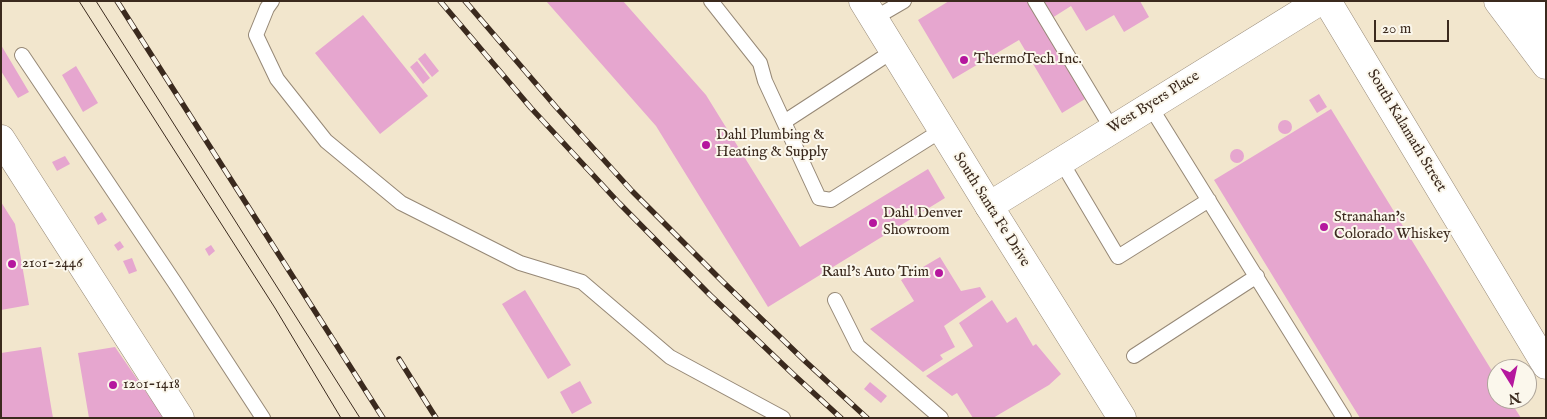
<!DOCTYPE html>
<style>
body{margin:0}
#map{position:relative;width:1547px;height:419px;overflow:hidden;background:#f2e6cd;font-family:"IM FELL English",serif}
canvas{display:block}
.frame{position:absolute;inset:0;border:2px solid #3b2a1e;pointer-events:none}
.north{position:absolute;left:1487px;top:359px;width:50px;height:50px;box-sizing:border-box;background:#fbf7ec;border:1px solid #aea59a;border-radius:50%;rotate:170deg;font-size:14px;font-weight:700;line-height:20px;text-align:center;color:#3b2a1e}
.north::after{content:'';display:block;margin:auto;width:18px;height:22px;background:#b5179e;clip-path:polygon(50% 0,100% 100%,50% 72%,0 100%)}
.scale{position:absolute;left:1374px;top:20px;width:75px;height:22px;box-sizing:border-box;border:2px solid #3b2a1e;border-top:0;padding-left:6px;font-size:15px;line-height:18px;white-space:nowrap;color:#3b2a1e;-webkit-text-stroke:4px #fbf7ec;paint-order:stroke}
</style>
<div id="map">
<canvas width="1547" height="419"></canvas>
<div class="frame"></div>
<div class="north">N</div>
<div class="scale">20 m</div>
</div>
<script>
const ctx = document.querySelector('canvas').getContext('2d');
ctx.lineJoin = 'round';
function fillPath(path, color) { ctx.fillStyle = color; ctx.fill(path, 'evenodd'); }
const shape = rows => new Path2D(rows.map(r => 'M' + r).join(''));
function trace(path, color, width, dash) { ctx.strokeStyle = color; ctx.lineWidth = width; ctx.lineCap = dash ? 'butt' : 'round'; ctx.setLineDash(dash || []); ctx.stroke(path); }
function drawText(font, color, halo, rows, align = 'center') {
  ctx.font = font + ' "IM FELL English",serif'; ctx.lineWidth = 4; ctx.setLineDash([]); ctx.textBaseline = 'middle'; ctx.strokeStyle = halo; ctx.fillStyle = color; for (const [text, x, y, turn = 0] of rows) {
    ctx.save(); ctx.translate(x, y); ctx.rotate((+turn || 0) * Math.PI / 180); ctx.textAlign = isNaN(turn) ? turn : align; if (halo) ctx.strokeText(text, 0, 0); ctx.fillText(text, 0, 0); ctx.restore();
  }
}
fillPath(shape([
 [546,1,623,1,706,95,800,247,928,169,945,198,768,307,656,126],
 [949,1,1027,1,1085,99,1062,113,1019,40,953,79,918,20],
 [1042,1,1140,1,1149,17,1124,32,1114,15,1086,31,1071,6,1052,18],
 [363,15,428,96,380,134,315,53],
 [1,45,29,92,18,98,1,71],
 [425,53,439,71,432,77,418,59],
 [417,61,430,78,423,84,410,67],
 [76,66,98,103,83,112,62,75],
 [1319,94,1327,107,1317,113,1309,100],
 [1331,109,1497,379,1497,399,1509,399,1521,418,1360,418,1334,376,1214,180],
 '1278 127a7 7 0 1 1 14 0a7 7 0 1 1-14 0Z',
 '1230 156a7 7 0 1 1 14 0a7 7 0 1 1-14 0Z',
 [65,156,70,164,57,171,52,162],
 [1,202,15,224,29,305,1,310],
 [102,212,107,220,98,225,94,217],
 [120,241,124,247,118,251,114,245],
 [211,245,215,251,209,256,205,249],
 [940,257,961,291,980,287,986,297,944,326,955,347,940,355,943,359,923,372,870,329,914,301,901,280],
 [132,258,137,271,129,274,123,261],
 [525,290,571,365,548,379,502,304],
 [992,300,1007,323,1016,317,1033,346,1036,344,1061,374,1049,385,993,418,973,418,957,393,952,396,926,376,973,346,959,323],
 [41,347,53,418,1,418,1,353],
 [115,347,164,418,89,418,78,353],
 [580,381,592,403,572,414,560,392],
 [870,382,887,396,881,403,864,389]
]), '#e6a6cf');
const lane = shape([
 [272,1,267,8,256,35,277,79,326,141,401,203,520,263,582,282,670,357,783,418],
 [711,1,760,63,765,81,819,198,831,200,942,130],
 [1035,1,1112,129],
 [873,19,904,1],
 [22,55,175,283,263,418],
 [1150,106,1344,418],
 [784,122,893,51],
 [1061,161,1118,257,1209,200],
 [835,300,858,346,941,418],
 [1134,356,1257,276]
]);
const street = shape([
 [1,139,180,418],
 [989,206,1320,1]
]);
const secondary = shape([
 [863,1,989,206,1122,418],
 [1327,1,1546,365]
]);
const highway = shape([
 [1498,1,1546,65],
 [1528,1,1546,27]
]);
trace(lane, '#968876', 16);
trace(street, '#968876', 29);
trace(secondary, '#968876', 29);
trace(highway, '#968876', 29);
trace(lane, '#fff', 14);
trace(street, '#fff', 28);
trace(secondary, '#fff', 28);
trace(highway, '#fff', 28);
trace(shape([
 [79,1,275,308,341,418],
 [96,1,360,418]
]), '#3b2a1e', 1);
const rail = shape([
 [117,1,383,418],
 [440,1,531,108,619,203,710,295,794,375,841,418],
 [465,1,556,107,632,191,723,282,806,362,867,418],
 [399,359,436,418]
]);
trace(rail, '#3b2a1e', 5.5);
trace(rail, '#fbf7ec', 4, [11]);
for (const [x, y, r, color] of [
 [964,60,5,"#b5179e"],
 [706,145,5,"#b5179e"],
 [873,223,5,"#b5179e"],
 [1324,227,5,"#b5179e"],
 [12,264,5,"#b5179e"],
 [939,273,5,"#b5179e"],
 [113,385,5,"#b5179e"]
]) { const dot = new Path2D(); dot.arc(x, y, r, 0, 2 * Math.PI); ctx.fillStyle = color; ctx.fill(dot); trace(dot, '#fbf7ec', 2); }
drawText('15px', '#3b2a1e', '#fbf7ec', [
 ["ThermoTech Inc.",974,60],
 ["Dahl Plumbing &",716,136],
 ["Heating & Supply",716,153],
 ["Dahl Denver",883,214],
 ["Showroom",883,231],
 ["Stranahan's",1334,218],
 ["Colorado Whiskey",1334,235],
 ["2101-2446",22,264],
 ["Raul's Auto Trim",929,273,"right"],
 ["1201-1418",123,385]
], 'left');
drawText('15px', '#3b2a1e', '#fbf7ec', [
 ["West Byers Place",1154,103,-32],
 ["South Kalamath Street",1406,131,59],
 ["South Santa Fe Drive",991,210,58]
]);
</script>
